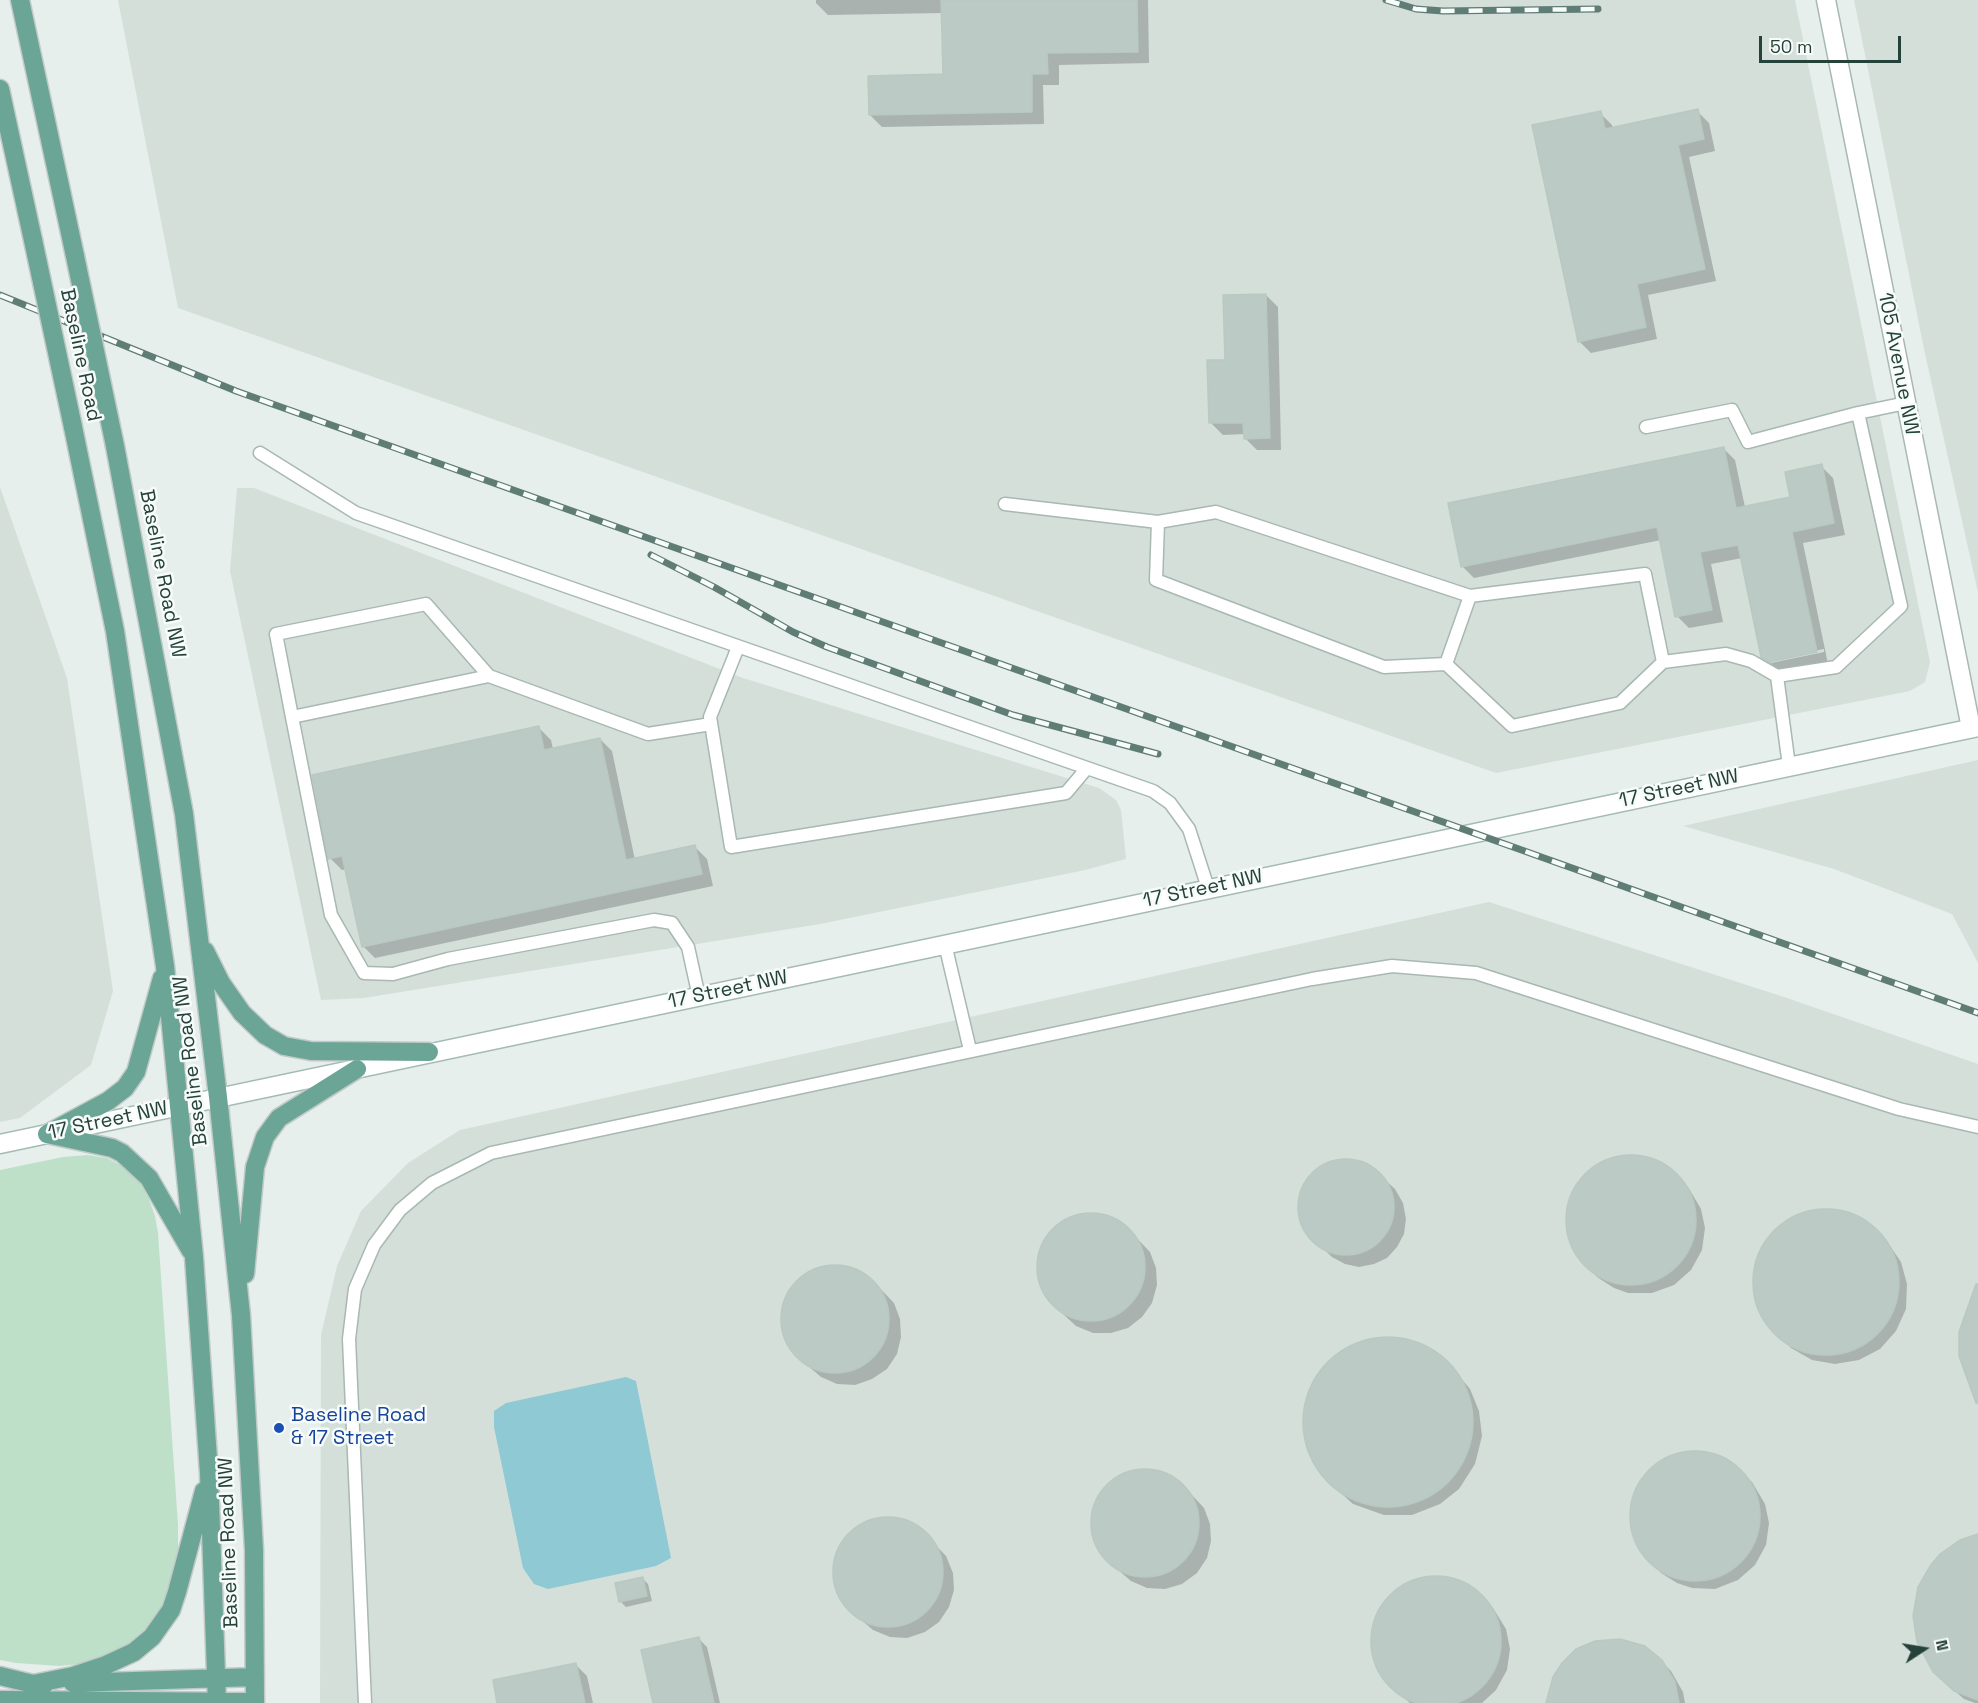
<!DOCTYPE html>
<style>
body{margin:0}
#map{position:relative;width:1978px;height:1703px;overflow:hidden;background:#e6efeb;font-family:"Space Grotesk",sans-serif}
canvas{display:block}
.north{position:absolute;left:1894px;top:1619px;width:60px;height:60px;-webkit-text-stroke:4px #f7fbf9;paint-order:stroke;rotate:78deg;font-size:16px;font-weight:700;line-height:24px;text-align:center;color:#24423a}
.north::after{content:'';display:block;margin:auto;width:21px;height:27px;background:#24423a;clip-path:polygon(50% 0,100% 100%,50% 72%,0 100%)}
.scale{position:absolute;left:1759px;top:36px;width:142px;height:27px;box-sizing:border-box;border:3px solid #24423a;border-top:0;padding-left:8px;font-size:18px;line-height:21px;white-space:nowrap;color:#24423a;-webkit-text-stroke:4px #f7fbf9;paint-order:stroke}
</style>
<div id="map">
<canvas width="1978" height="1703"></canvas>
<div class="north">N</div>
<div class="scale">50 m</div>
</div>
<script>
const ctx = document.querySelector('canvas').getContext('2d');
ctx.lineJoin = 'round';
function fillPath(path, color) { ctx.fillStyle = color; ctx.fill(path, 'evenodd'); }
const shape = rows => new Path2D(rows.map(r => 'M' + r).join(''));
function trace(path, color, width, dash) { ctx.strokeStyle = color; ctx.lineWidth = width; ctx.lineCap = dash ? 'butt' : 'round'; ctx.setLineDash(dash || []); ctx.stroke(path); }
function drawText(font, color, halo, rows, align = 'center') {
  ctx.font = font + ' "Space Grotesk",sans-serif'; ctx.lineWidth = 5; ctx.setLineDash([]); ctx.textBaseline = 'middle'; ctx.strokeStyle = halo; ctx.fillStyle = color; for (const [text, x, y, turn = 0] of rows) {
    ctx.save(); ctx.translate(x, y); ctx.rotate((+turn || 0) * Math.PI / 180); ctx.textAlign = isNaN(turn) ? turn : align; if (halo) ctx.strokeText(text, 0, 0); ctx.fillText(text, 0, 0); ctx.restore();
  }
}
fillPath(shape([
 [118,0,1795,0,1930,662,1925,682,1910,691,1496,773,178,308],
 [1854,0,1978,0,1978,593,1924,349],
 [0,487,67,678,113,991,91,1065,20,1118,0,1122],
 [237,488,254,488,743,678,1099,788,1116,800,1121,810,1126,859,1085,870,820,924,364,998,321,1000,230,571],
 [1978,760,1978,963,1952,914,1834,869,1683,826],
 [1489,902,1784,997,1978,1064,1978,1703,320,1703,321,1335,337,1266,361,1211,408,1163,460,1130]
]), '#d4dfda');
fillPath(shape([
 [87,1155,107,1158,120,1165,138,1180,148,1197,155,1216,158,1233,178,1525,178,1558,167,1604,153,1624,126,1648,106,1657,79,1664,59,1666,16,1663,0,1660,0,1170,63,1157]
]), '#bfe0c8');
fillPath(shape([
 [626,1377,636,1381,671,1558,656,1566,548,1589,534,1584,523,1568,494,1427,494,1411,506,1403]
]), '#8ec9d4');
fillPath(shape([
 [816,0,1148,0,1149,63,1059,65,1059,85,1043,85,1044,124,882,127,870,115,944,76,943,13,828,15,816,3],
 [1697,111,1709,123,1715,151,1689,157,1716,281,1648,295,1657,339,1591,353,1579,341,1600,113,1612,125,1613,129],
 [1266,295,1278,307,1281,450,1257,450,1245,438,1245,434,1223,435,1211,423,1226,361],
 [1723,448,1735,460,1745,507,1792,498,1821,466,1833,478,1845,535,1803,543,1828,664,1782,673,1762,656,1742,558,1711,564,1723,622,1689,628,1677,616,1661,540,1474,578,1462,566],
 [1824,649,1824,652,1771,663,1771,660],
 [539,728,551,740,553,749,600,739,612,751,635,860,695,847,707,859,713,886,375,958,363,946,347,869,342,870,330,858],
 [1637,1156,1662,1164,1688,1187,1701,1209,1705,1228,1702,1250,1691,1270,1674,1285,1652,1293,1628,1293,1614,1288,1597,1277,1573,1248,1568,1230,1567,1212,1573,1194,1581,1180,1595,1167,1613,1159],
 [1338,1161,1354,1161,1370,1166,1395,1189,1403,1203,1406,1219,1404,1234,1397,1247,1387,1258,1374,1264,1359,1267,1345,1264,1332,1257,1308,1234,1302,1221,1300,1206,1303,1190,1311,1176,1323,1166],
 [1815,1211,1838,1211,1860,1219,1888,1243,1901,1262,1907,1284,1906,1309,1896,1331,1880,1349,1859,1360,1835,1364,1812,1360,1791,1348,1765,1320,1756,1298,1755,1274,1761,1251,1774,1232,1793,1218],
 [1094,1214,1111,1217,1125,1226,1150,1252,1156,1268,1157,1285,1152,1303,1142,1317,1128,1328,1111,1333,1093,1333,1076,1326,1063,1314,1050,1301,1041,1286,1038,1268,1041,1250,1048,1235,1061,1223,1076,1216],
 [838,1265,855,1269,869,1277,894,1303,900,1319,901,1337,897,1354,887,1369,872,1379,855,1385,837,1384,821,1377,807,1365,794,1353,785,1337,782,1319,785,1302,793,1286,805,1274,821,1267],
 [1391,1337,1420,1344,1443,1357,1470,1389,1479,1411,1482,1436,1475,1464,1459,1489,1440,1504,1412,1515,1384,1515,1353,1504,1322,1476,1307,1447,1303,1420,1308,1392,1319,1372,1330,1360,1350,1346,1368,1339],
 [1701,1452,1725,1459,1752,1482,1765,1504,1769,1523,1766,1545,1755,1565,1738,1580,1715,1589,1692,1588,1677,1583,1661,1573,1637,1543,1631,1525,1631,1508,1636,1489,1645,1475,1659,1462,1677,1454],
 [1148,1469,1165,1473,1180,1482,1204,1508,1210,1524,1211,1541,1207,1558,1197,1573,1182,1584,1165,1589,1147,1588,1131,1581,1117,1569,1104,1557,1095,1541,1092,1524,1095,1506,1103,1491,1115,1479,1131,1471],
 [890,1518,907,1522,922,1531,946,1556,953,1573,954,1590,949,1607,939,1622,925,1632,907,1638,890,1637,873,1630,859,1618,847,1606,838,1590,835,1573,837,1555,845,1539,858,1528,873,1520],
 [1978,1535,1978,1703,1975,1703,1964,1699,1943,1681],
 [1442,1577,1467,1585,1484,1598,1493,1608,1506,1629,1510,1649,1507,1670,1496,1690,1482,1703,1410,1703,1393,1688,1378,1669,1373,1650,1372,1633,1377,1615,1386,1600,1400,1588,1418,1579],
 [642,1578,648,1584,652,1601,626,1607,621,1602],
 [698,1638,707,1647,720,1703,655,1703],
 [1661,1661,1671,1671,1683,1692,1685,1703,1550,1703],
 [576,1665,587,1676,593,1703,499,1703]
]), '#0003');
const building = shape([
 [941,0,1137,0,1138,52,1047,53,1048,74,1032,74,1032,112,869,115,868,76,943,74,941,0],
 [1698,109,1704,139,1678,145,1705,269,1637,284,1646,327,1578,342,1532,125,1601,111,1605,129,1698,109],
 [1266,294,1270,438,1244,439,1243,423,1209,423,1207,360,1225,360,1223,295,1266,294],
 [1724,447,1736,508,1790,497,1785,472,1822,464,1834,523,1792,532,1817,652,1769,662,1761,657,1738,545,1700,552,1712,610,1675,617,1657,527,1461,567,1448,503,1724,447],
 [539,726,544,750,600,738,626,860,695,845,702,874,362,947,342,856,328,859,312,775,539,726],
 '1566 1220a65 65 0 1 1 130 0a65 65 0 1 1-130 0Z',
 '1298 1207a48 48 0 1 1 96 0a48 48 0 1 1-96 0Z',
 '1753 1282a73 73 0 1 1 146 0a73 73 0 1 1-146 0Z',
 '1037 1267a54 54 0 1 1 108 0a54 54 0 1 1-108 0Z',
 '781 1319a54 54 0 1 1 108 0a54 54 0 1 1-108 0Z',
 [1976,1284,1978,1284,1978,1403,1976,1403,1959,1356,1959,1332,1976,1284],
 '1303 1422a85 85 0 1 1 170 0a85 85 0 1 1-170 0Z',
 '1630 1516a65 65 0 1 1 130 0a65 65 0 1 1-130 0Z',
 '1091 1523a54 54 0 1 1 108 0a54 54 0 1 1-108 0Z',
 '833 1572a55 55 0 1 1 110 0a55 55 0 1 1-110 0Z',
 [1978,1534,1978,1700,1954,1691,1933,1672,1917,1642,1913,1616,1918,1587,1930,1566,1940,1554,1960,1540,1978,1534],
 '1371 1641a65 65 0 1 1 130 0a65 65 0 1 1-130 0Z',
 [643,1577,647,1596,619,1602,615,1583,643,1577],
 [699,1637,714,1703,653,1703,641,1650,699,1637],
 [1620,1639,1645,1646,1662,1660,1675,1682,1679,1703,1546,1703,1553,1677,1562,1663,1576,1649,1595,1641,1620,1639],
 [576,1663,585,1703,497,1703,493,1680,576,1663]
]);
fillPath(building, '#bbcac4');
trace(building, '#b8c9c2', 1.5);
const lane = shape([
 [1646,427,1732,410,1748,442,1858,413,1906,403],
 [260,453,356,513,1153,791,1170,803,1189,829,1208,888],
 [1005,504,1158,522,1156,580,1384,667,1446,664,1470,596,1645,574,1663,662,1726,654,1751,661,1777,676,1789,766],
 [1158,522,1216,512,1470,596],
 [738,647,710,717,731,847,1066,793,1087,768],
 [1446,664,1512,726,1620,703,1663,662],
 [1777,676,1836,667,1901,606,1858,413],
 [292,717,276,634,426,604,489,676],
 [945,944,970,1050],
 [699,997,688,947,672,923,654,920,448,959,393,974,364,973,331,915,292,717,489,676,648,734,711,724],
 [365,1703,349,1339,355,1289,374,1245,400,1210,432,1183,491,1153,1312,979,1392,966,1476,973,1899,1109,1978,1127]
]);
const street = shape([
 [1826,0,1971,728]
]);
const secondary = shape([
 [0,1144,1978,727]
]);
const primary = shape([
 [20,0,75,256],
 [0,89,33,240],
 [73,427,115,631,165,966,194,1257,209,1473,217,1703],
 [115,446,184,814,218,1097,241,1315,254,1550,255,1703],
 [205,951,221,983,242,1013,265,1035,284,1046,311,1051,429,1052],
 [47,1134,108,1101,125,1088,136,1072,162,978],
 [47,1134,112,1148,122,1153,149,1178,191,1251],
 [245,1274,255,1167,265,1137,279,1118,357,1069],
 [0,1676,33,1684,45,1684],
 [73,1683,255,1677],
 [33,1684,73,1676,106,1665,134,1652,152,1637,171,1610,177,1592,204,1491],
 [0,1700,255,1702]
]);
trace(lane, '#a8b8b2', 15);
trace(street, '#a8b8b2', 21);
trace(secondary, '#a4bbb3', 21);
trace(primary, '#c2cac8', 21);
trace(lane, '#fff', 12);
trace(street, '#fff', 18);
trace(secondary, '#fff', 18);
trace(primary, '#6aa596', 18);
const rail = shape([
 [1386,0,1416,9,1443,11,1598,9],
 [0,295,236,391,1978,1013],
 [651,555,714,587,793,632,827,647,1013,715,1158,754]
]);
trace(rail, '#5f7d75', 7);
trace(rail, '#f7fbf9', 4.5, [14]);
const primaryBridge = shape([
 [33,240,73,427],
 [75,256,115,446]
]);
trace(primaryBridge, '#c2cac8', 21, []);
trace(primaryBridge, '#6aa596', 18);
for (const [x, y, r, color] of [
 [279,1428,6,"#1a4fb4"]
]) { const dot = new Path2D(); dot.arc(x, y, r, 0, 2 * Math.PI); ctx.fillStyle = color; ctx.fill(dot); trace(dot, '#f7fbf9', 2); }
drawText('20px', '#24423a', '#f7fbf9', [
 ["Baseline Road",80,355,78],
 ["105 Avenue NW",1898,364,79],
 ["Baseline Road NW",162,574,79],
 ["17 Street NW",1679,789,-12],
 ["17 Street NW",1203,889,-12],
 ["17 Street NW",728,990,-12],
 ["Baseline Road NW",191,1061,-97],
 ["17 Street NW",108,1121,-12],
 ["Baseline Road NW",229,1543,-92]
]);
drawText('20px', '#164399', '#f7fbf9', [
 ["Baseline Road",291,1416],
 ["& 17 Street",291,1439]
], 'left');
</script>
